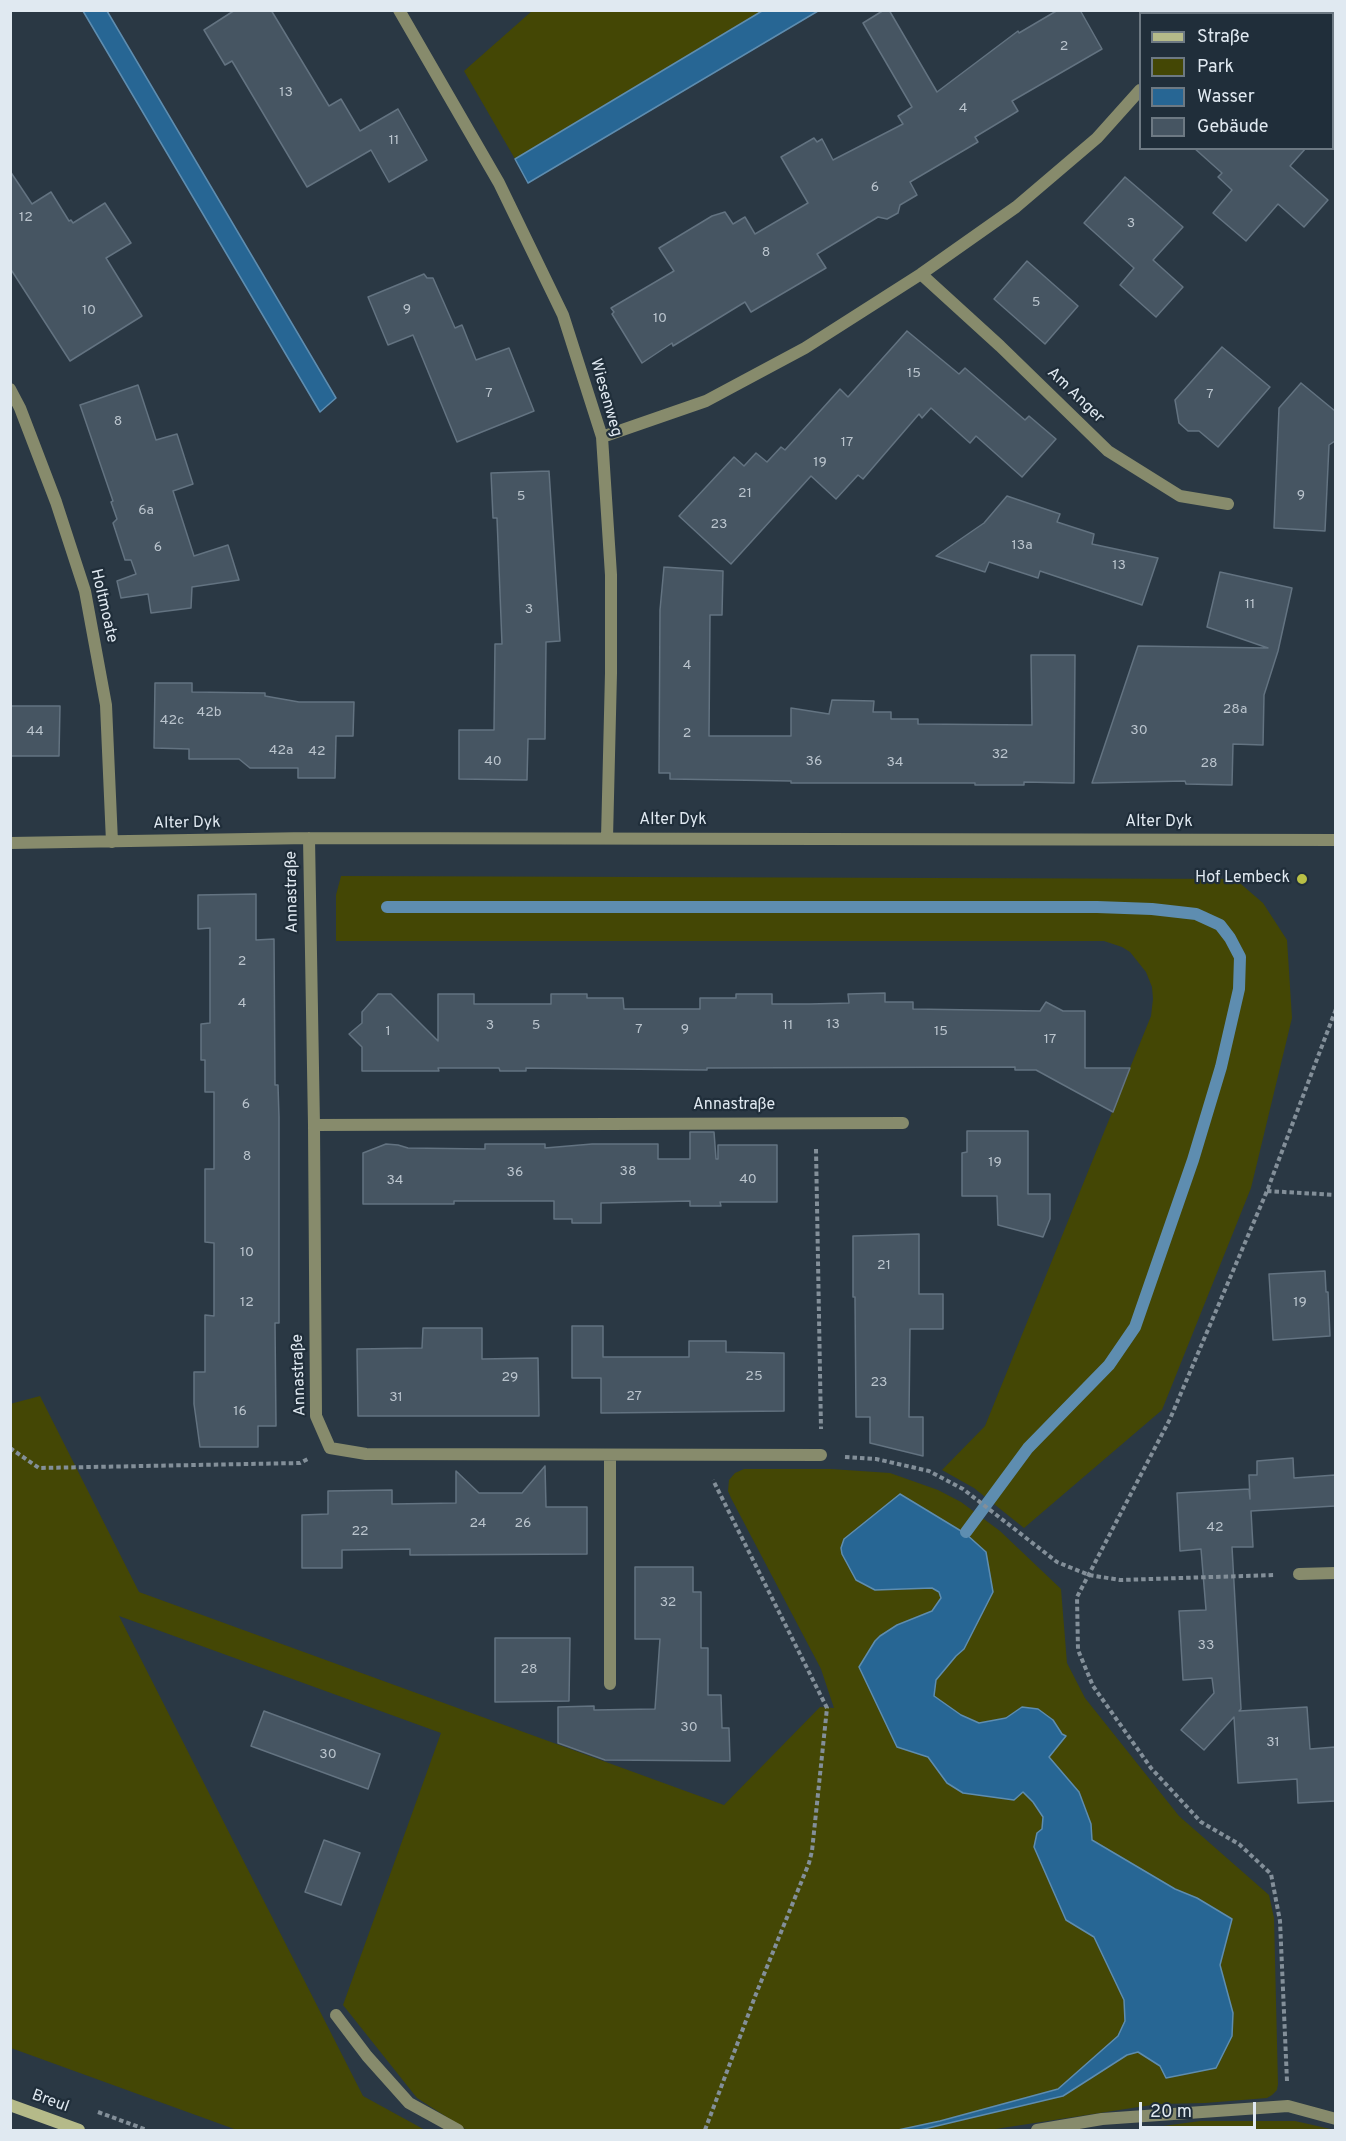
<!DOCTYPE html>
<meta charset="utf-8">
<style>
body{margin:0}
#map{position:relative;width:1346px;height:2141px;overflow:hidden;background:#2a3844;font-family:Overpass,sans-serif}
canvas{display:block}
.frame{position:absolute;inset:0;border:12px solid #e0e9f1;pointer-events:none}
.legend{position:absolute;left:1139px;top:12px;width:195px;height:138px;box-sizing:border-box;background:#202e3a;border:2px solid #6d7983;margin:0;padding:8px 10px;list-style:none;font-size:18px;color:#e0e9f1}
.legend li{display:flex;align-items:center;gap:12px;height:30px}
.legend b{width:30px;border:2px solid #6d7983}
.scale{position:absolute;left:1139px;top:2102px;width:117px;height:27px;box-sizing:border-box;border:3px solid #e0e9f1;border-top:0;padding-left:8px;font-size:18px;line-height:21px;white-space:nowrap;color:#e0e9f1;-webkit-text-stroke:4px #202e3a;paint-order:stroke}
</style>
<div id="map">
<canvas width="1346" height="2141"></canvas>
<div class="frame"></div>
<ul class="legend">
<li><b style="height:8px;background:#b5ba89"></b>Straße</li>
<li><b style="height:16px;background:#444705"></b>Park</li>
<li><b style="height:16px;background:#276694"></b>Wasser</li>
<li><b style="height:16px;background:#465562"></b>Gebäude</li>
</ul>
<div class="scale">20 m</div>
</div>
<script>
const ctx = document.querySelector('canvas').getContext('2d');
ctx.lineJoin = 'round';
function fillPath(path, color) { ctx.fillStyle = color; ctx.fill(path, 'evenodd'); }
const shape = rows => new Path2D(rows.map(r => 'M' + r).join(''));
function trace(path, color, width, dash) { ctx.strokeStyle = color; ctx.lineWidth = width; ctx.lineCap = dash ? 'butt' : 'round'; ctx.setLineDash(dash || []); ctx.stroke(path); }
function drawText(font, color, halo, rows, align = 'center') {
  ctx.font = font + ' Overpass,sans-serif'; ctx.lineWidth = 4.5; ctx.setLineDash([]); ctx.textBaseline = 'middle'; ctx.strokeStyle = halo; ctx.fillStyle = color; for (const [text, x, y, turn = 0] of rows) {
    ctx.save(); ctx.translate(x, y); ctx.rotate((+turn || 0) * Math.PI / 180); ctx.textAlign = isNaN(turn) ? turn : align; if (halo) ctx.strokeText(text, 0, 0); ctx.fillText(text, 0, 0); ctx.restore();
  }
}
fillPath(shape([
 [532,11,532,10,762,11,515,159,464,71],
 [341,876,1235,879,1263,903,1287,940,1292,1018,1251,1188,1162,1410,1024,1528,974,1488,942,1470,985,1426,1151,1016,1153,999,1152,987,1146,972,1130,952,1122,947,1104,941,336,941,336,895],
 [40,1396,139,1592,724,1805,820,1707,834,1708,821,1669,731,1498,728,1491,729,1480,735,1473,744,1469,831,1469,890,1473,938,1490,961,1502,1000,1531,1061,1589,1067,1663,1085,1698,1179,1816,1269,1895,1274,1918,1278,2084,1277,2090,1272,2095,1267,2098,1205,2103,1158,2104,989,2130,920,2130,1063,2096,1127,2055,1138,2052,1160,2066,1224,1983,1220,1965,1232,1919,1197,1898,1175,1889,1092,1840,1091,1824,1079,1792,1049,1757,1062,1734,1053,1720,1038,1709,1022,1707,1006,1718,979,1723,961,1715,933,1696,936,1680,956,1656,964,1649,986,1552,875,1590,932,1588,939,1592,941,1598,932,1611,897,1625,875,1641,859,1667,897,1747,928,1757,947,1783,1023,1792,1033,1802,1043,1817,1042,1829,1034,1847,1066,1920,1094,1937,1124,2000,1125,2022,1118,2036,1058,2089,940,2121,898,2130,467,2130,417,2098,343,2005,441,1733,119,1616,363,2096,425,2130,237,2130,11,2048,10,1404],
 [1200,2121,1295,2121,1335,2130,1134,2130]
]), '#444705');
const water = shape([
 [83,11,107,11,336,398,320,412,83,11],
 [762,11,818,11,528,183,515,159,762,11],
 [900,1494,966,1534,986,1552,993,1592,964,1649,956,1656,936,1680,934,1696,961,1715,979,1723,1006,1718,1022,1707,1038,1709,1053,1720,1062,1734,1066,1736,1049,1757,1079,1792,1091,1824,1092,1840,1175,1889,1197,1898,1232,1919,1220,1965,1233,2013,1232,2036,1216,2068,1166,2078,1160,2066,1138,2052,1127,2055,1063,2096,920,2130,898,2130,940,2121,1058,2089,1118,2036,1125,2021,1124,2000,1094,1937,1066,1920,1034,1847,1037,1833,1042,1829,1043,1817,1033,1802,1023,1792,1014,1800,963,1793,947,1783,928,1757,897,1747,859,1667,875,1641,880,1636,897,1625,932,1611,941,1598,939,1592,932,1588,875,1590,856,1580,842,1554,841,1548,844,1539,900,1494]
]);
fillPath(water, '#276694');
trace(water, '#5e8db0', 1.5);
trace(shape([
 [387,907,1097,907,1152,909,1196,914,1220,925,1230,938,1240,957,1239,989,1221,1067,1193,1160,1135,1327,1109,1365,1028,1448,966,1532]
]), '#5e8db0', 12);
const building = shape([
 [235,10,271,10,329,106,341,99,360,131,398,109,427,160,389,182,371,150,307,187,232,61,225,65,204,30,235,10],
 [884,10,889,10,937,92,1018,31,1019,33,1058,10,1080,10,1102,49,1012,101,1018,111,975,137,978,142,910,182,917,195,900,205,898,213,887,219,878,217,817,254,826,268,751,312,745,302,673,346,672,343,642,363,612,314,614,312,611,308,674,271,659,248,712,216,725,212,733,224,745,217,755,234,808,203,781,157,814,138,817,142,822,139,833,160,903,124,898,116,912,107,863,23,884,10],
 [1194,148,1306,148,1290,166,1328,200,1304,227,1278,204,1246,241,1213,213,1232,190,1218,177,1222,173,1194,148],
 [10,171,32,204,51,192,69,221,71,220,73,223,105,203,131,243,106,258,142,316,70,361,10,268,10,171],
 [1125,177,1183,227,1153,260,1183,287,1156,317,1120,285,1134,268,1084,223,1125,177],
 [1027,261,1078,306,1045,344,994,299,1027,261],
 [424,274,427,278,433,278,455,328,462,325,476,360,509,348,534,411,457,442,413,335,388,345,368,297,424,274],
 [907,331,959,374,965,368,1025,420,1029,416,1056,439,1022,477,976,436,970,443,931,408,922,418,919,414,863,479,858,475,836,499,811,476,731,564,679,516,734,457,744,466,756,453,767,462,781,447,785,450,840,389,848,397,907,331],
 [1222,347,1270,387,1218,447,1199,431,1188,431,1179,423,1175,400,1222,347],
 [1301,383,1335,411,1335,441,1329,445,1325,531,1274,528,1279,408,1301,383],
 [138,385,156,440,177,434,193,484,173,491,194,556,228,545,239,580,192,587,191,608,151,613,148,594,121,598,117,581,136,574,131,560,125,560,113,523,117,519,111,502,113,501,80,405,138,385],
 [549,471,560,641,546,642,545,739,528,739,527,780,459,779,459,730,494,730,495,644,502,644,497,518,493,518,491,473,549,471],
 [1007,496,1060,514,1057,522,1094,534,1092,544,1158,558,1142,605,1040,571,1038,578,989,562,985,572,936,556,984,523,1007,496],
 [664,567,723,571,722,615,710,615,709,736,791,736,791,708,829,714,832,700,874,701,873,712,891,712,891,719,918,719,918,724,1032,725,1031,655,1075,655,1074,783,1024,782,1024,785,975,785,975,783,791,783,791,781,670,779,670,773,659,773,660,610,664,567],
 [1220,572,1292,588,1278,651,1264,695,1263,745,1233,744,1232,785,1186,784,1185,781,1092,783,1138,646,1268,648,1207,627,1220,572],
 [155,683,192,683,192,692,265,693,265,696,299,702,354,702,353,736,336,736,335,778,298,778,298,768,250,768,239,759,189,759,189,749,154,748,155,683],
 [10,706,60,706,59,756,10,756,10,706],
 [256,894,256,940,274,939,275,1085,278,1085,279,1117,279,1323,275,1323,276,1426,258,1426,258,1447,200,1447,194,1404,194,1372,205,1372,205,1315,214,1316,214,1243,205,1242,205,1169,214,1169,214,1092,205,1092,205,1060,201,1060,201,1024,210,1023,210,928,198,929,198,895,256,894],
 [885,993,885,1002,913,1002,913,1009,1040,1011,1046,1002,1063,1011,1085,1011,1085,1068,1130,1068,1113,1112,1036,1070,1015,1070,1015,1067,707,1068,707,1070,526,1068,526,1071,500,1071,499,1068,438,1068,439,1071,362,1071,362,1047,349,1034,362,1023,362,1012,378,994,391,994,438,1041,438,994,474,994,474,1004,551,1004,551,994,587,994,587,998,623,998,624,1009,700,1009,700,998,736,998,736,994,772,994,772,1004,810,1004,849,1003,848,994,885,993],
 [967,1131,1028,1131,1028,1194,1050,1194,1050,1219,1043,1237,998,1225,997,1196,962,1196,962,1153,967,1152,967,1131],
 [690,1132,714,1132,716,1159,718,1159,718,1145,777,1145,777,1202,720,1202,721,1206,690,1206,690,1201,601,1203,601,1223,572,1223,572,1219,554,1219,554,1201,454,1201,454,1204,363,1204,363,1153,386,1144,398,1145,408,1148,485,1149,485,1144,545,1144,545,1148,592,1144,658,1144,658,1159,690,1159,690,1132],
 [919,1234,919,1294,943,1294,943,1329,910,1329,909,1417,923,1417,923,1456,870,1443,870,1417,856,1417,855,1297,853,1297,853,1236,919,1234],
 [1325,1271,1326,1292,1328,1292,1330,1336,1273,1340,1269,1274,1325,1271],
 [572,1326,603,1326,603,1357,689,1357,689,1341,726,1341,726,1352,784,1353,784,1411,601,1413,601,1378,572,1378,572,1326],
 [423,1328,482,1328,482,1359,538,1358,539,1416,358,1416,357,1349,422,1348,423,1328],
 [1293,1458,1294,1478,1335,1475,1335,1506,1251,1511,1253,1547,1232,1547,1241,1709,1239,1711,1307,1707,1310,1749,1335,1747,1335,1801,1298,1803,1297,1779,1238,1783,1234,1717,1204,1750,1181,1730,1214,1693,1212,1678,1183,1680,1179,1611,1206,1610,1201,1549,1180,1551,1177,1493,1249,1489,1250,1499,1249,1475,1257,1475,1257,1461,1293,1458],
 [545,1466,546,1507,587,1507,587,1554,410,1555,410,1549,342,1550,342,1568,302,1568,302,1515,328,1514,328,1491,392,1490,392,1504,456,1503,456,1471,479,1493,522,1493,545,1466],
 [635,1567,693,1567,693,1592,701,1592,701,1648,708,1648,708,1695,721,1695,722,1728,729,1728,730,1761,605,1760,558,1743,558,1707,594,1706,594,1710,655,1709,660,1639,635,1639,635,1567],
 [495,1638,570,1638,569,1701,495,1702,495,1638],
 [264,1711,380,1754,368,1789,251,1746,264,1711],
 [324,1840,360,1853,341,1905,305,1892,324,1840]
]);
fillPath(building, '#465562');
trace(building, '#637381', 1.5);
trace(shape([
 [816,1149,821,1429],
 [1267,1191,1336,1195],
 [10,1448,39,1468,300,1463,308,1459],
 [845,1457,876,1459,929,1471,963,1489,1057,1562,1089,1575,1120,1580,1274,1575],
 [1287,2081,1280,1921,1271,1874,1239,1844,1201,1822,1151,1768,1093,1686,1078,1650,1077,1597,1170,1419,1267,1191,1336,1009],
 [98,2112,147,2130],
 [705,2130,756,1994,809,1863,812,1851,827,1708,713,1480]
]), '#838f99', 4, [4.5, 3]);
trace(shape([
 [336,2015,367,2056,409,2103,458,2130],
 [1037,2130,1102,2119,1288,2106,1336,2119]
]), '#878b6c', 12);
trace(shape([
 [399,10,499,183,563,315,602,437,611,575,611,673,607,838],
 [1200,10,1205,14],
 [1332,130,1336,133],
 [921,274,1000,346,1108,451,1180,496,1228,504],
 [10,389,20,408,56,502,85,591,106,705,112,842],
 [602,437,706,401,805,348,921,274,1016,207,1097,138,1140,90],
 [309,838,314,1125,316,1416,330,1448,366,1454,821,1455],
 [10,843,309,838,1336,840],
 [314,1125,903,1123],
 [610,1455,610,1684],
 [1299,1574,1336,1573]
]), '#878b6c', 12);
trace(shape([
 [10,2105,79,2130]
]), '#b5ba89', 12);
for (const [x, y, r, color] of [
 [1302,879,6,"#b9c046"]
]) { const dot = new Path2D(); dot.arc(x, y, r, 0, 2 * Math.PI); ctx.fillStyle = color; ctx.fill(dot); trace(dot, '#202e3a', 2); }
drawText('14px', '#bac4cd', null, [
 ["2",1064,47],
 ["13",286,93],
 ["4",963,109],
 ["11",394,141],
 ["6",875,188],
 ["12",26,218],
 ["3",1131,224],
 ["8",766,253],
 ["5",1036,303],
 ["9",407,310],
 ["10",89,311],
 ["10",660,319],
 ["15",914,374],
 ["7",489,394],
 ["7",1210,395],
 ["8",118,422],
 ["17",847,443],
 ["19",820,463],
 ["21",745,494],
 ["9",1301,496],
 ["5",521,497],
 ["6a",146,511],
 ["23",719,525],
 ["13a",1022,546],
 ["6",158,548],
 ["13",1119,566],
 ["11",1250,605],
 ["3",529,610],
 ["4",687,666],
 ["28a",1235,710],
 ["42b",209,713],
 ["42c",172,721],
 ["30",1139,731],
 ["44",35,732],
 ["2",687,734],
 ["42a",281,751],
 ["42",317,752],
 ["32",1000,755],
 ["40",493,762],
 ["36",814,762],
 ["34",895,763],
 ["28",1209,764],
 ["2",242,962],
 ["4",242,1004],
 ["13",833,1025],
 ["3",490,1026],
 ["5",536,1026],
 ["11",788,1026],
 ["7",639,1030],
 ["9",685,1030],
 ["1",388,1032],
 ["15",941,1032],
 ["17",1050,1040],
 ["6",246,1105],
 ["8",247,1157],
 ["19",995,1163],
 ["38",628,1172],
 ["36",515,1173],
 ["40",748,1180],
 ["34",395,1181],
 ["10",247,1253],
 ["21",884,1266],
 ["12",247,1303],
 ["19",1300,1303],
 ["25",754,1377],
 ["29",510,1378],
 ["23",879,1383],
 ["27",634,1397],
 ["31",396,1398],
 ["16",240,1412],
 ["24",478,1524],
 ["26",523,1524],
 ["42",1215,1528],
 ["22",360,1532],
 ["32",668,1603],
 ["33",1206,1646],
 ["28",529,1670],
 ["30",689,1728],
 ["31",1273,1743],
 ["30",328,1755]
]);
drawText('16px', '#e0e9f1', '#202e3a', [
 ["Am Anger",1075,396,44],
 ["Wiesenweg",605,398,74],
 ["Holtmoate",103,606,77],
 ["Alter Dyk",673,821],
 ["Alter Dyk",1159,823],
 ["Alter Dyk",187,824,-1],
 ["Annastraße",293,892,-91],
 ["Annastraße",734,1106],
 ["Annastraße",300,1375,-92],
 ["Breul",50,2102,20]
]);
drawText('16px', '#e0e9f1', '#202e3a', [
 ["Hof Lembeck",1290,879]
], 'right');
</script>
